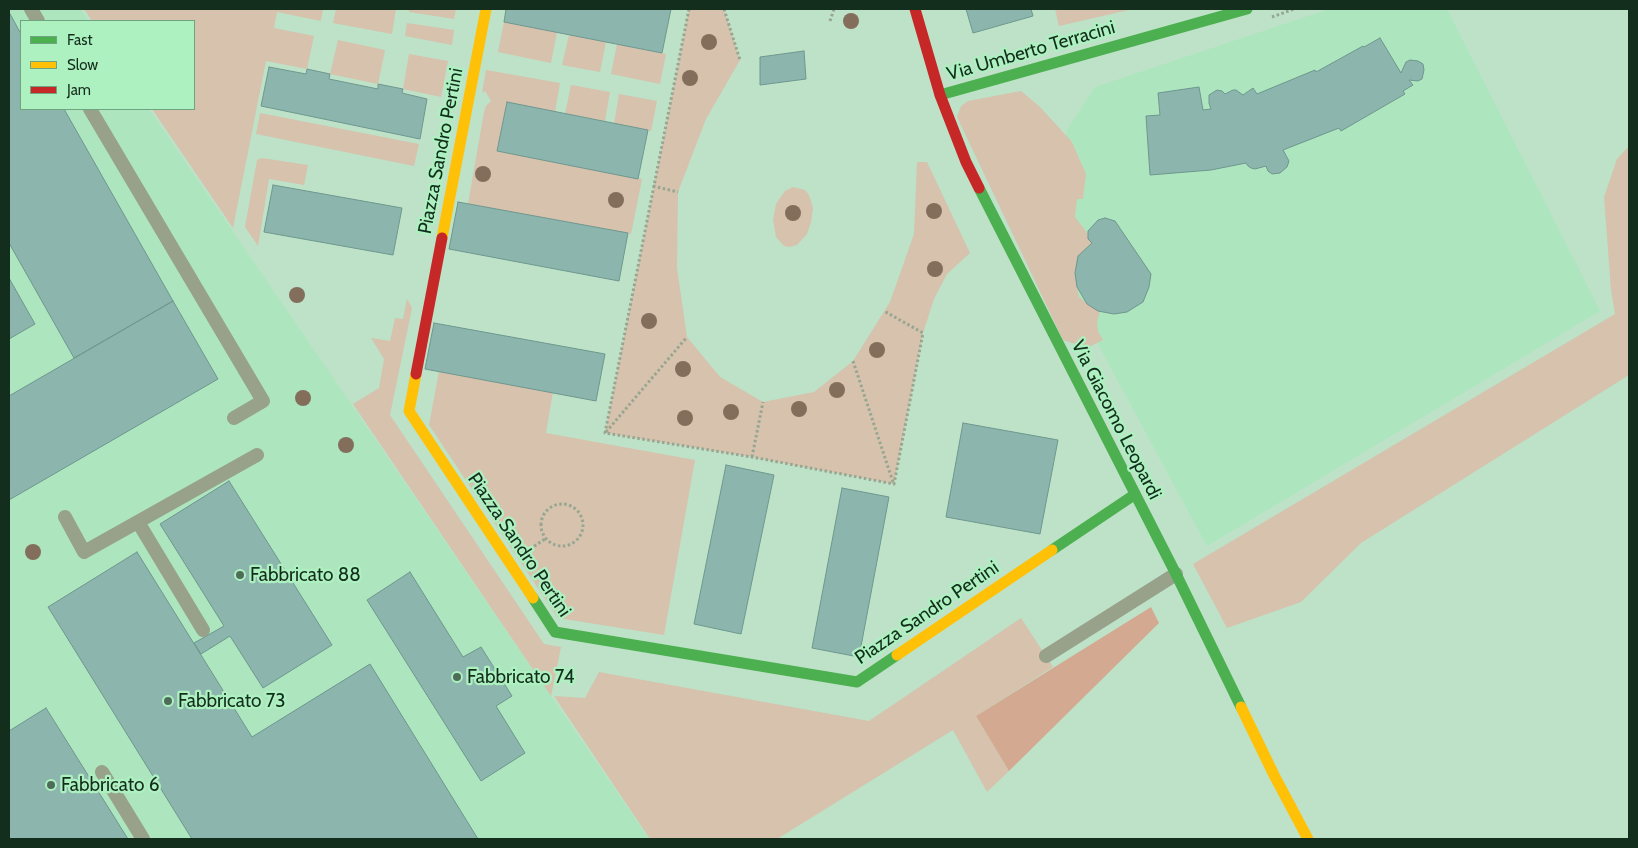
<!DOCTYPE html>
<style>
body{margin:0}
#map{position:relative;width:1638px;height:848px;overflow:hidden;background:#bde2c7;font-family:Cabin,sans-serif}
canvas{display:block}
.frame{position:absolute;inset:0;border:10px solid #132e1c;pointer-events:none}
.legend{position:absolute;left:20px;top:20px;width:175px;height:90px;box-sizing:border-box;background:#aef1c1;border:1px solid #70a37f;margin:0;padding:6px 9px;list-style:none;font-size:15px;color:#132e1c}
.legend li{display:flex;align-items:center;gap:10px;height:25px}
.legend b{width:25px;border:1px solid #70a37f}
</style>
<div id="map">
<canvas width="1638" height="848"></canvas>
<div class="frame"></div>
<ul class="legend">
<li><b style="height:6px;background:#4caf50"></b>Fast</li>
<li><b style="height:6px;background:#ffc107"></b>Slow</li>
<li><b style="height:6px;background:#c62828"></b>Jam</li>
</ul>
</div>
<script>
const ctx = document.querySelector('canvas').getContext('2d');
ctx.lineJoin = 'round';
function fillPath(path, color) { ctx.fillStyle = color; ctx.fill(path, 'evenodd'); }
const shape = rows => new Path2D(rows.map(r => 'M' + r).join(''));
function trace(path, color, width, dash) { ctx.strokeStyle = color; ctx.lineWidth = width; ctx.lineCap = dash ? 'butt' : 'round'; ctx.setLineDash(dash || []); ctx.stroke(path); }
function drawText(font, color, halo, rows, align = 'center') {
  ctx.font = font + ' Cabin,sans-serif'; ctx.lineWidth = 4.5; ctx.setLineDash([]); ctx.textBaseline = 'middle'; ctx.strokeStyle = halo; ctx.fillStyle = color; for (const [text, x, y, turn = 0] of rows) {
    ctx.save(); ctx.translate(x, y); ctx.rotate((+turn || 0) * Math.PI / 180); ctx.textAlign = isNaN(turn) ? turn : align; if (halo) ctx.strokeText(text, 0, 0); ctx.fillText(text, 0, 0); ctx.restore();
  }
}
fillPath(shape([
 [9,9,80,9,89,21,21,21,21,109,149,109,649,839,9,839],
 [1329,9,1447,9,1600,311,1207,546,1051,257,1067,130,1095,87]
]), '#ade6be');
fillPath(shape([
 [84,9,323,9,321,21,277,12,274,28,314,36,307,69,266,61,233,228,152,109,194,109,194,21,92,21],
 [336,9,396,9,392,34,333,23],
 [409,9,456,9,454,19,409,12],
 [689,9,724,9,740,60,706,119,678,192,677,268,687,337,720,377,763,402,814,392,853,361,890,302,914,234,917,162,927,162,970,253,947,274,934,299,923,333,894,484,752,457,605,433],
 [1055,9,1133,9,1059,26],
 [504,22,557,32,551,63,498,52],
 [407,23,454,30,452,45,405,36],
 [569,35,606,42,600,72,562,65],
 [338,40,385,50,378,84,330,74],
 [617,44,666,54,660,84,611,74],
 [409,54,448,61,441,97,403,89],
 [486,70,560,83,555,112,507,103,498,151,642,179,631,234,468,204,484,112,486,106,491,101,485,91,482,93],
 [571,85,610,92,605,121,565,114],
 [1021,91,1040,107,1072,142,1086,174,1083,199,1077,199,1075,217,1088,234,1088,239,1092,243,1078,256,1075,273,1077,287,1079,297,1089,305,1100,311,1097,322,1098,331,1103,340,1087,348,1063,340,957,117,961,106,968,101],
 [619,94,657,101,651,131,614,124],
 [260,113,419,144,414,166,256,134],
 [1629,146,1629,375,1361,543,1301,602,1227,628,1193,564,1615,314,1611,290,1604,197,1617,159],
 [262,158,308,165,304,185,269,179,258,246,245,227,257,160],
 [793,187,805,190,809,195,813,208,811,222,807,234,797,245,790,247,784,246,776,237,773,220,776,204,780,198,785,191],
 [407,299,412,308,390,415,544,644,561,647,551,696,353,404,379,388,384,359,371,338,390,341,395,318,403,319],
 [439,371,553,392,546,433,695,460,664,635,558,618,429,425],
 [1021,618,1053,667,976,716,1009,771,987,792,953,730,777,839,650,839,554,696,585,698,599,672,869,721]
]), '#d6c2ad');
fillPath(shape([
 [1151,607,1159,623,1009,771,976,716]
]), '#d4a991');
const building = shape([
 [506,9,671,9,662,53,504,22,506,9],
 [966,9,1031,9,1033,16,973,33,966,9],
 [9,12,21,34,21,109,64,109,173,301,74,358,9,243,9,12],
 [1380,38,1401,73,1406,62,1410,60,1418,61,1423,64,1424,70,1422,79,1418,81,1409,80,1413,85,1403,91,1405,94,1341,131,1339,128,1283,150,1289,161,1287,167,1280,173,1272,174,1268,171,1266,166,1255,169,1251,168,1248,166,1246,163,1211,170,1150,175,1146,116,1160,115,1158,93,1199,87,1203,110,1211,109,1209,103,1209,95,1217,90,1222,91,1225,94,1233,90,1236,90,1243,95,1253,88,1257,94,1315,70,1316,72,1363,46,1364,47,1380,38],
 [804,51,806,79,760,85,760,57,804,51],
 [269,67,306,74,307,69,330,74,329,79,378,89,378,84,403,89,402,93,427,99,420,139,261,106,269,67],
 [507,102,648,130,638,179,497,151,507,102],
 [273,185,402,208,393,255,264,232,273,185],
 [458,202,628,233,619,281,449,249,458,202],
 [1105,218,1115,221,1151,274,1149,287,1143,302,1127,312,1114,314,1098,311,1087,304,1077,287,1075,273,1078,256,1092,243,1088,239,1088,231,1098,220,1105,218],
 [9,278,35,324,9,339,9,278],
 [173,301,218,379,9,500,9,396,173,301],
 [434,323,605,354,596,401,425,369,434,323],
 [963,423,1058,440,1040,534,946,517,963,423],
 [726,465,774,475,741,634,694,624,726,465],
 [229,481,332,645,263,688,230,636,201,654,194,643,224,626,160,524,229,481],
 [842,488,889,497,859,657,812,648,842,488],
 [137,552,252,737,370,664,478,839,192,839,48,607,137,552],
 [410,572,463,657,481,647,512,696,496,706,525,753,481,781,367,600,410,572],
 [46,708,128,839,9,839,9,731,46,708]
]);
fillPath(building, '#8cb5ae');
trace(building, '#6e978e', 1);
trace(shape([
 [689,9,605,433,752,457,894,484,923,333,884,311],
 [724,9,740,60],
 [1272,17,1294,9],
 [830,21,834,9],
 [653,186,678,192],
 [853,361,893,482],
 [606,432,687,337],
 [752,457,763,402],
 '541 525a21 21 0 1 1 42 0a21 21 0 1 1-42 0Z',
 [530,549,545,539]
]), '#96a690', 3, [2.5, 2.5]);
trace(shape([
 [31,9,38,21],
 [90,109,263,401,234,418],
 [65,517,84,552,257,455],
 [138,522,203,630],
 [1046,656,1176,574],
 [102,772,143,839]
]), '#98a28b', 14);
trace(shape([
 [940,95,1247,9],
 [979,188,1176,574,1241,707],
 [1052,550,1134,495],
 [533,598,555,632,857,682,897,655]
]), '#4caf50', 11);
trace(shape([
 [442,238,486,9],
 [416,374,409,411,533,598],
 [897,655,1052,550],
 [1241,707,1274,775,1308,839]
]), '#ffc107', 11);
trace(shape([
 [915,9,940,95,966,162,979,188],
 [416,374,442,238]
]), '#c62828', 11);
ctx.fillStyle = '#836e5b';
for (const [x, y] of [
 [851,21],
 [709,42],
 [690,78],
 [483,174],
 [616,200],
 [934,211],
 [793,213],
 [935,269],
 [297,295],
 [649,321],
 [877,350],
 [683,369],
 [837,390],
 [303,398],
 [799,409],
 [731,412],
 [685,418],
 [346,445],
 [33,552]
]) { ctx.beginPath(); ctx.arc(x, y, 8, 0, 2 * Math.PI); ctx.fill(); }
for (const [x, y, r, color] of [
 [240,575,5,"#4e6d58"],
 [457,677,5,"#4e6d58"],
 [168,701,5,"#4e6d58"],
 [51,785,5,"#4e6d58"]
]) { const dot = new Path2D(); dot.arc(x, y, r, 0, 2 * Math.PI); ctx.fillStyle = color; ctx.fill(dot); trace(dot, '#aef1c1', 2); }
drawText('19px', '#132e1c', '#aef1c1', [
 ["Via Umberto Terracini",1031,51,-16],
 ["Piazza Sandro Pertini",441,151,-79],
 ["Via Giacomo Leopardi",1116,420,63],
 ["Piazza Sandro Pertini",519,545,56],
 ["Piazza Sandro Pertini",927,613,-34]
]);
drawText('19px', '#132e1c', '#aef1c1', [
 ["Fabbricato 88",250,575],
 ["Fabbricato 74",467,677],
 ["Fabbricato 73",178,701],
 ["Fabbricato 6",61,785]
], 'left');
</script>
